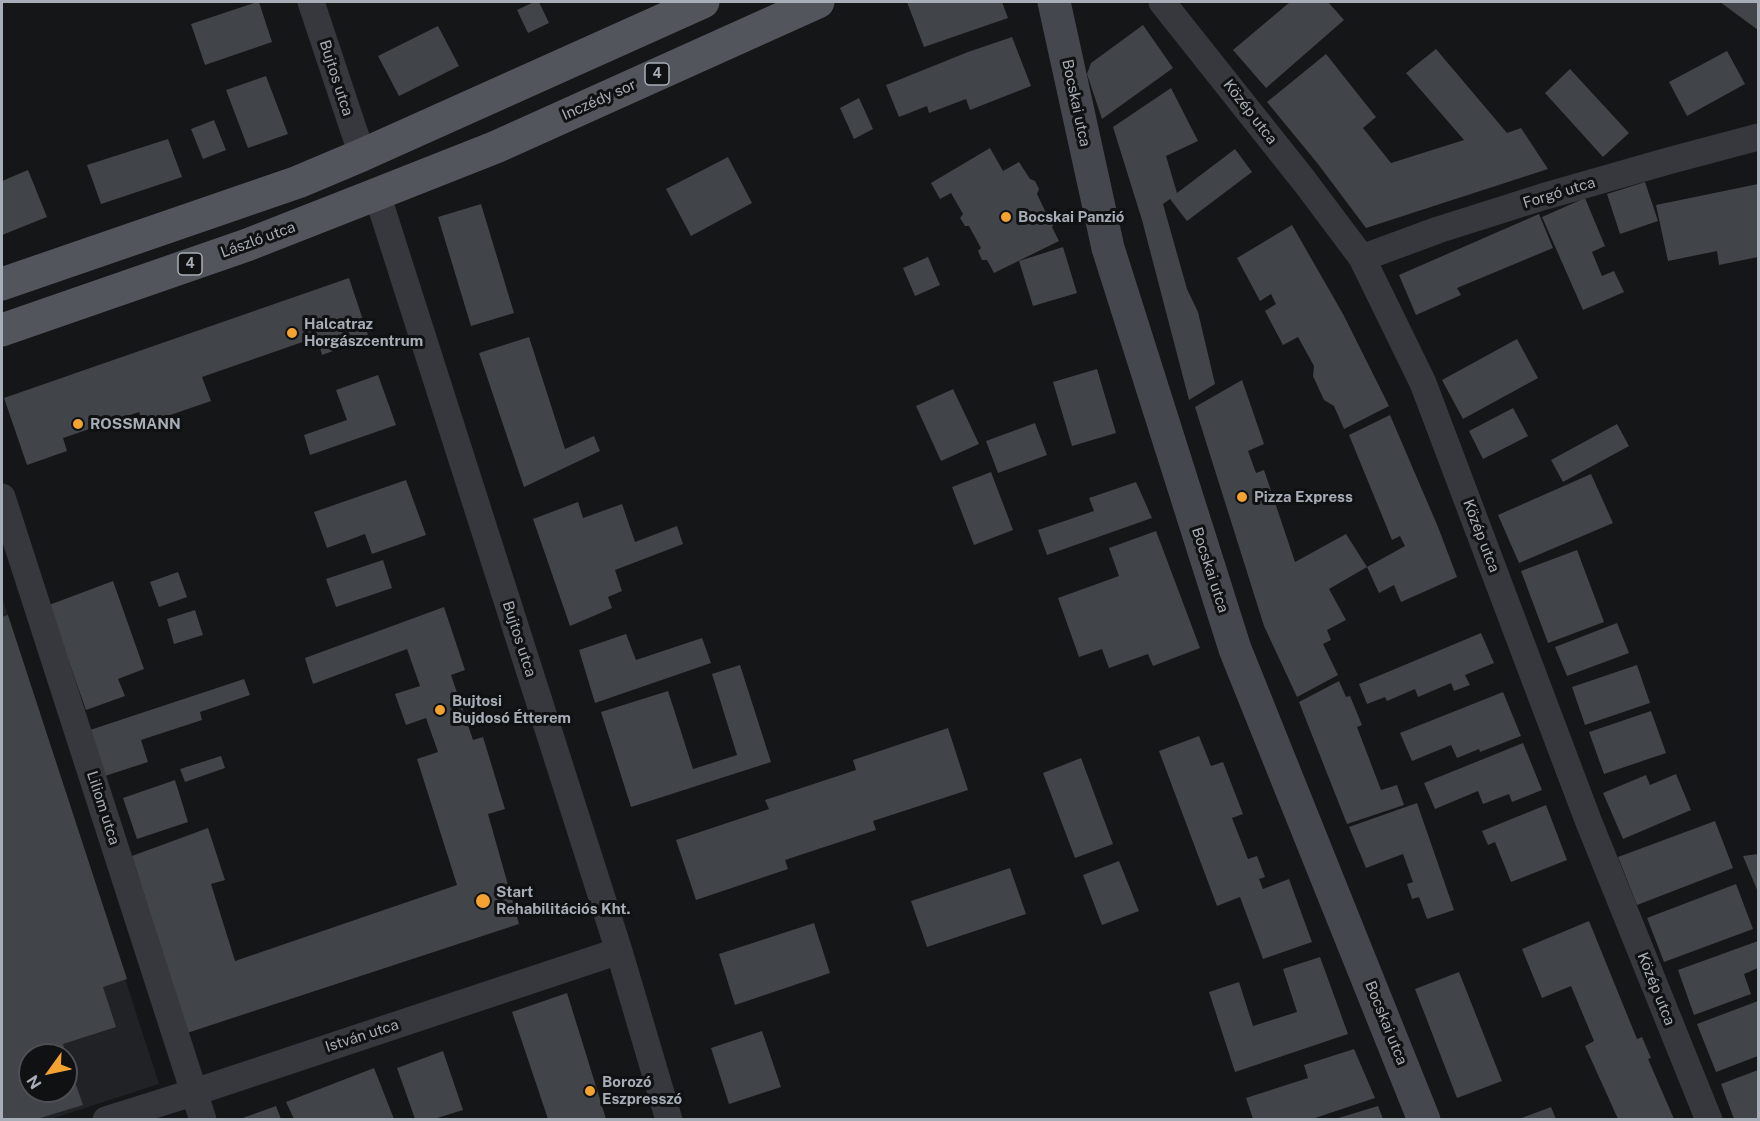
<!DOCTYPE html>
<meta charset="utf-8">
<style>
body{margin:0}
#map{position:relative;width:1760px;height:1121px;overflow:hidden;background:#151617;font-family:"Public Sans",sans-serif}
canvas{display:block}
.frame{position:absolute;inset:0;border:3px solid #a7aeb8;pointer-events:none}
.north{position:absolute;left:18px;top:1043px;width:60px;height:60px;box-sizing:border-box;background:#101112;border:2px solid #4c5054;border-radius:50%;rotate:237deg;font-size:16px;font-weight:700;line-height:24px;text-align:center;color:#a7aeb8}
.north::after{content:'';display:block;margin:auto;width:21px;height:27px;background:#f5a330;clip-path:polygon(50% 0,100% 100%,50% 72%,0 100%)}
</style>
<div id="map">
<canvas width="1760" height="1121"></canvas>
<div class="frame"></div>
<div class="north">N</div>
</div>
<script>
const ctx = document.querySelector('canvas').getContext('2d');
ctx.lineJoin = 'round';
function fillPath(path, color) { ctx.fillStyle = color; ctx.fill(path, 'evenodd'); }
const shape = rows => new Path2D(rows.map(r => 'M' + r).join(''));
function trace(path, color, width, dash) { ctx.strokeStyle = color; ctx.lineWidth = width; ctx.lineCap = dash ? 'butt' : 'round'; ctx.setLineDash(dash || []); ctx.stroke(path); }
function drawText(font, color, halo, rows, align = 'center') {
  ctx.font = font + ' "Public Sans",sans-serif'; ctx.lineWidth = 6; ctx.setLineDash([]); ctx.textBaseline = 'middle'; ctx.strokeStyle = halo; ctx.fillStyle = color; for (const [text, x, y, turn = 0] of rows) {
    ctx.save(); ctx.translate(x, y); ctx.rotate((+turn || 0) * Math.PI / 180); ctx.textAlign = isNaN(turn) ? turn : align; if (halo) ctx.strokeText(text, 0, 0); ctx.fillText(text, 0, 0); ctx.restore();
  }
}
fillPath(shape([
 [2,597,159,1084,51,1119,2,1119],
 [30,1055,66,1055,66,1091,30,1091]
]), '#212225');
fillPath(shape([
 [257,2,259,2,272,42,205,65,191,24],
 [534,2,539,2,549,23,528,33,517,10],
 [907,2,1002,2,1008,18,924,47],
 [1290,2,1328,2,1344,20,1266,88,1233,50],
 [1720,2,1758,2,1758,30],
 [1143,25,1173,68,1102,119,1087,74,1091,63],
 [438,26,459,66,399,96,378,56],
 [1012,37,1031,86,970,110,966,99,929,113,927,106,899,117,886,85,968,52],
 [1436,49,1507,133,1521,128,1548,169,1366,228,1318,164,1267,102,1326,54,1376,117,1363,128,1391,163,1464,140,1406,73],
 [1727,51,1745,84,1687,116,1669,82],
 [1570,69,1629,133,1603,157,1545,93],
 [266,76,288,134,248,148,226,90],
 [1171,88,1198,141,1166,156,1177,193,1235,149,1252,172,1187,221,1170,199,1163,204,1187,289,1198,312,1215,384,1189,400,1142,220,1113,127],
 [859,98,873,129,854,139,840,108],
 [214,120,226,150,203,159,191,129],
 [168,139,182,177,101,204,87,165],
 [990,148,1003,171,1019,162,1030,179,1035,181,1039,189,1037,194,1047,215,1051,215,1055,223,1052,227,1059,241,994,273,987,260,982,260,978,251,981,248,969,226,965,226,960,218,963,214,951,193,940,199,931,183],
 [728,157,752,203,691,236,666,189],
 [28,170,47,217,2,235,2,181],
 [1645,182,1658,221,1620,234,1607,194],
 [1758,184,1758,257,1719,265,1717,251,1668,261,1656,205],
 [1585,198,1605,246,1592,252,1602,276,1614,271,1624,292,1583,310,1542,217],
 [481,204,514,313,471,326,438,217],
 [1539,214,1553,248,1457,288,1461,295,1416,315,1399,275],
 [1292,225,1343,314,1389,406,1344,429,1334,406,1324,400,1313,376,1314,366,1298,337,1283,345,1265,311,1276,304,1271,294,1260,301,1237,258],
 [1063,247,1077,293,1033,306,1019,261],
 [928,257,940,285,915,296,903,268],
 [349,278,369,338,322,355,317,337,202,377,211,401,144,424,139,412,63,438,67,451,27,465,4,398],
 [529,337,565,449,594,436,600,451,524,487,479,353],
 [1517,339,1538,378,1463,419,1442,380],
 [1097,369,1116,433,1072,446,1053,382],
 [378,375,396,425,310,455,304,435,347,420,336,390],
 [1242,380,1264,444,1248,451,1256,473,1264,470,1295,562,1346,534,1367,567,1329,589,1346,620,1327,630,1331,640,1323,644,1338,675,1297,697,1264,626,1195,407],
 [953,389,979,444,941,461,916,406],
 [1513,408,1528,436,1483,459,1469,431],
 [1390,415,1438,527,1457,577,1401,602,1394,585,1379,593,1367,567,1405,546,1400,536,1392,540,1349,435],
 [1035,423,1047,455,998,473,986,441],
 [1617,424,1629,446,1563,482,1551,460],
 [991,472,1013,530,974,545,952,487],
 [1591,474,1613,523,1519,563,1498,515],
 [406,480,426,535,372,554,365,534,327,548,314,512],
 [1136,482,1152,518,1047,555,1038,530,1094,511,1089,498],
 [578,502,583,518,622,504,635,542,677,526,683,544,615,570,622,591,608,597,612,608,570,626,533,519],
 [1156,531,1200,648,1153,666,1148,654,1109,668,1102,649,1079,657,1058,598,1119,576,1109,548],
 [1577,550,1604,622,1548,643,1521,571],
 [383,560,392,588,336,607,326,579],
 [178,572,187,597,159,607,150,582],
 [113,581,144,669,118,679,125,696,86,710,49,605],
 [444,607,465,670,451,675,473,740,483,737,505,809,488,814,519,924,187,1033,132,856,208,828,225,880,211,884,235,961,457,885,417,759,438,752,426,718,406,725,395,694,420,686,407,649,313,684,305,658],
 [195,610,203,635,174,644,167,619],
 [8,615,127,979,103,987,116,1027,63,1044,66,1055,30,1055,30,1091,66,1091,66,1056,83,1105,37,1119,2,1119,2,617],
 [1617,623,1629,653,1567,676,1555,647],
 [1481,633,1494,663,1465,675,1470,685,1454,691,1451,683,1418,697,1415,689,1387,701,1385,697,1367,704,1359,684],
 [626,634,636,660,702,638,711,663,595,703,579,650],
 [740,665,771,762,631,807,601,712,668,691,693,769,737,755,712,674],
 [1637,665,1650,703,1585,725,1572,687],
 [244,679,250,695,200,712,202,720,141,740,148,762,105,776,90,730],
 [1339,681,1346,697,1350,696,1362,725,1357,727,1381,790,1397,785,1404,805,1347,824,1299,702],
 [1503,692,1521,736,1480,752,1479,749,1457,758,1451,745,1412,761,1400,733],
 [1651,711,1666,753,1604,774,1589,732],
 [948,728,968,790,873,821,876,830,785,860,788,869,696,900,676,840,769,809,765,800,856,770,853,760],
 [1199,736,1211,766,1223,762,1243,814,1232,818,1248,859,1257,856,1265,877,1259,879,1263,889,1289,879,1312,942,1263,959,1240,897,1217,906,1159,751],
 [1523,743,1542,790,1512,802,1509,794,1483,804,1478,791,1435,809,1424,783],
 [221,756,225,768,185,782,180,769],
 [1081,758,1113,844,1075,858,1043,773],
 [1676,774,1691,810,1623,839,1603,793,1646,775,1650,785],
 [175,780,188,822,137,839,123,798],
 [1417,803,1454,910,1427,919,1419,897,1412,899,1407,884,1413,882,1403,854,1366,868,1349,827],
 [1546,805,1567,860,1511,882,1495,842,1488,845,1482,831],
 [1715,821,1733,868,1637,905,1618,857],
 [1758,854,1758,892,1743,856],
 [1119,861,1139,911,1102,925,1083,875],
 [1010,868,1026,914,927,947,911,901],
 [1736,884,1753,929,1664,962,1647,918],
 [1589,921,1637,1039,1642,1037,1651,1058,1648,1059,1674,1119,1618,1119,1585,1046,1594,1041,1571,986,1542,998,1522,949],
 [814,923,830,973,735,1005,719,954],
 [1758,941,1758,968,1744,974,1751,994,1694,1015,1678,970],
 [1320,957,1348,1034,1235,1072,1209,992,1239,982,1253,1026,1297,1012,1283,969],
 [1459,972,1502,1081,1457,1098,1415,989],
 [567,993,586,1054,606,1119,548,1119,512,1012],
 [1758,1001,1758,1041,1757,1042,1758,1056,1716,1072,1697,1024],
 [762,1031,781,1087,729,1104,711,1048],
 [1354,1049,1375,1098,1312,1119,1253,1119,1246,1098,1308,1078,1304,1065],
 [443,1051,463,1110,434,1119,415,1119,397,1068],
 [374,1068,394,1119,294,1119,286,1102],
 [1758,1070,1758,1119,1734,1119,1721,1084],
 [276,1106,281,1119,240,1119],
 [1378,1106,1383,1119,1335,1119],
 [1551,1107,1556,1119,1519,1119]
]), '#414448');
trace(shape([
 [311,2,362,155],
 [1162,2,1305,182,1362,258,1423,383,1588,820,1709,1120],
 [377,194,619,951,669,1120],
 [1362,258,1438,230,1542,197,1668,161,1758,137],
 [2,497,203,1120],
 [106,1120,195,1092,619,951]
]), '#36383d', 27);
trace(shape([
 [1054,2,1108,248,1235,649,1424,1120]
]), '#44474d', 33);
trace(shape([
 [2,284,298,182,362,155,703,2],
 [2,330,247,245,377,194,496,147,818,2]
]), '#52555c', 33);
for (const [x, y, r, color] of [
 [1006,217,6,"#f5a330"],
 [292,333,6,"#f5a330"],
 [78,424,6,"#f5a330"],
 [1242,497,6,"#f5a330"],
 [440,710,6,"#f5a330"],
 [483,901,8,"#f5a330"],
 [590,1091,6,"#f5a330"]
]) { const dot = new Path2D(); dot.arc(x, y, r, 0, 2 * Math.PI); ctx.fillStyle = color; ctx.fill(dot); trace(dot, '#101112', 2); }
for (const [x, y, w] of [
 [657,74,24],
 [190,264,24]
]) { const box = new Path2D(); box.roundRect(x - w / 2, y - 11, w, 22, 4.5); ctx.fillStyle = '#101112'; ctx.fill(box); trace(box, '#a7aeb8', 1.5); }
drawText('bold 14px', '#a7aeb8', null, [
 ["4",657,74],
 ["4",190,264]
]);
drawText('15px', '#a7aeb8', '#101112', [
 ["Bujtos utca",336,78,72],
 ["Inczédy sor",599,100,-24],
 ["Bocskai utca",1076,103,78],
 ["Közép utca",1250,112,52],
 ["Forgó utca",1559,193,-17],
 ["László utca",258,240,-20],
 ["Közép utca",1481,536,69],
 ["Bocskai utca",1210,570,72],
 ["Bujtos utca",519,639,72],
 ["Liliom utca",103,808,72],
 ["Közép utca",1656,989,68],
 ["Bocskai utca",1386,1023,68],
 ["István utca",362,1036,-18]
]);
drawText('bold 15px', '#a7aeb8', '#101112', [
 ["Bocskai Panzió",1018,217],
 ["Halcatraz",304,324],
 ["Horgászcentrum",304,341],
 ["ROSSMANN",90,424],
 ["Pizza Express",1254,497],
 ["Bujtosi",452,701],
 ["Bujdosó Étterem",452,718],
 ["Start",496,892],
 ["Rehabilitációs Kht.",496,909],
 ["Borozó",602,1082],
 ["Eszpresszó",602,1099]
], 'left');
</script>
